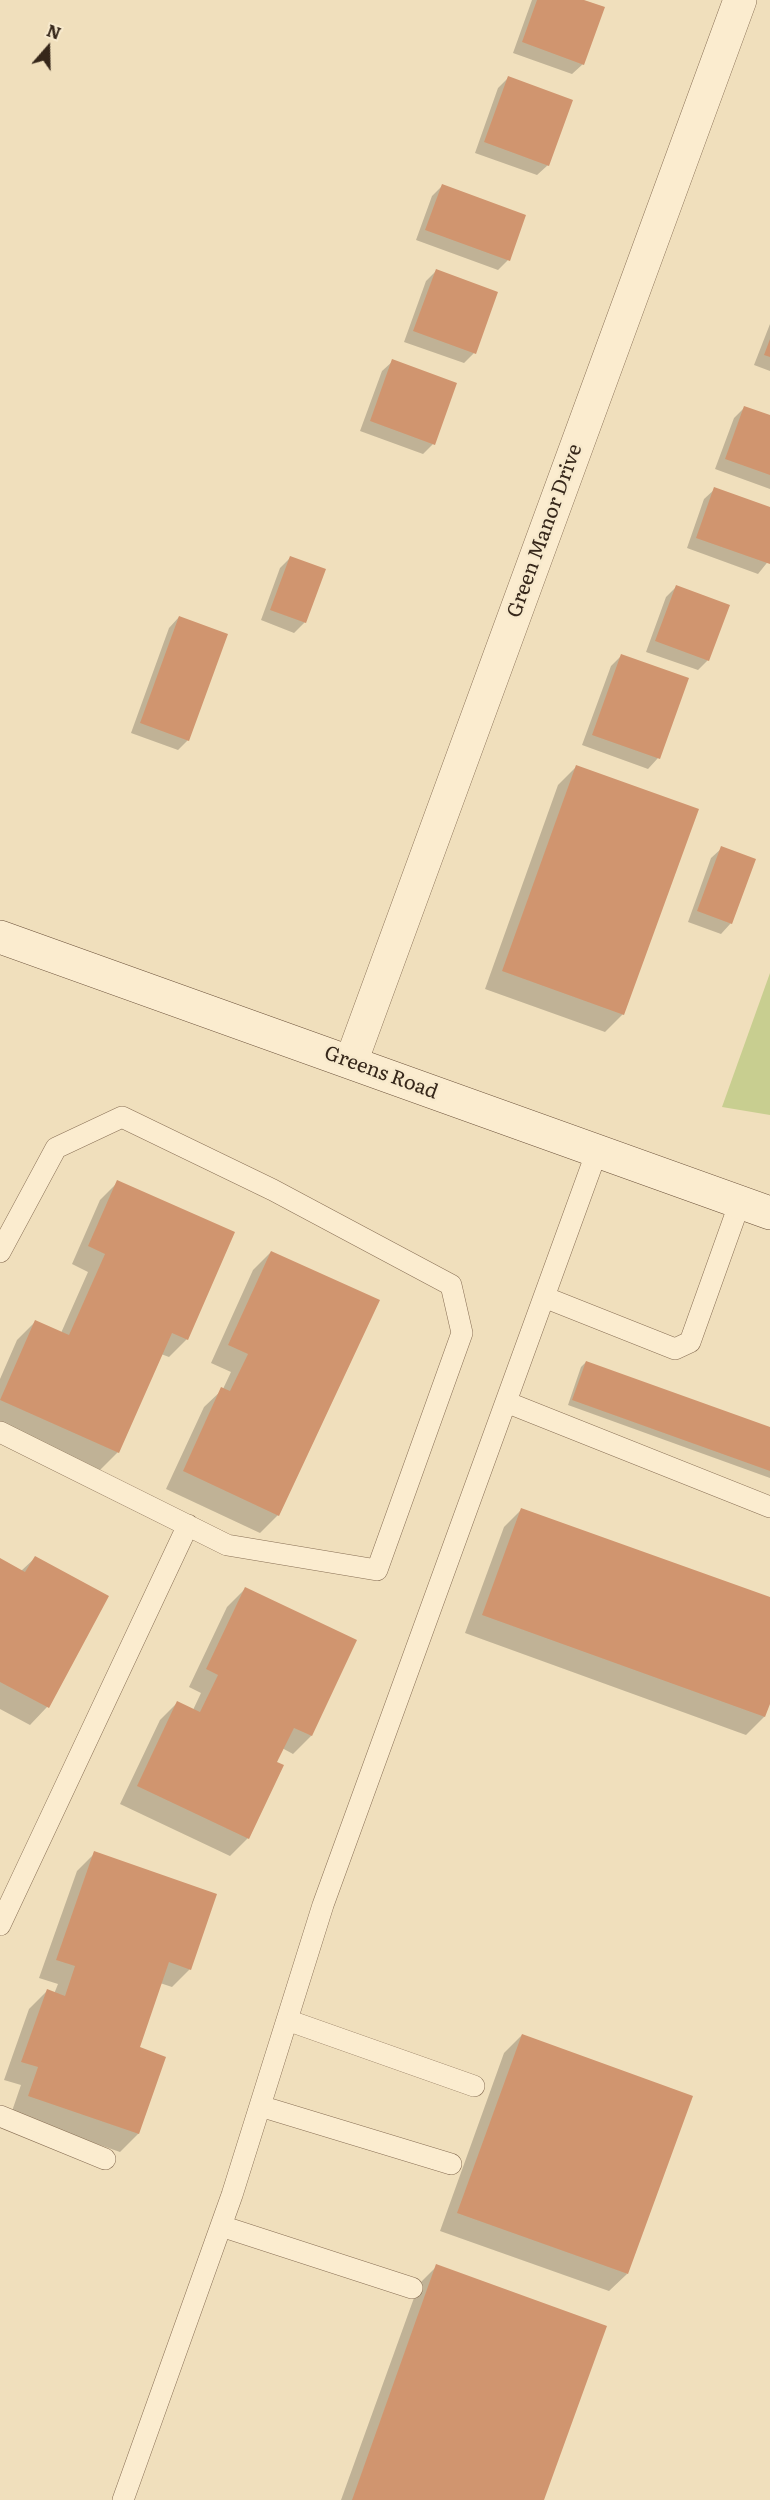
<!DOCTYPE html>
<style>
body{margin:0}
#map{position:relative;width:770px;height:2500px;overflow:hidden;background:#f0dfbc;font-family:Literata,serif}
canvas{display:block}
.north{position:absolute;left:18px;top:18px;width:60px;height:60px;-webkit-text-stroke:4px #f7e9cc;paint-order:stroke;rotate:20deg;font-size:16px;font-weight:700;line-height:24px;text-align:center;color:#36271a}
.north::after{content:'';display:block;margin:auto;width:21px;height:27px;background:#36271a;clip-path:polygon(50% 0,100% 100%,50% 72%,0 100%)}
</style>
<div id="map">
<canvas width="770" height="2500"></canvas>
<div class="north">N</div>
</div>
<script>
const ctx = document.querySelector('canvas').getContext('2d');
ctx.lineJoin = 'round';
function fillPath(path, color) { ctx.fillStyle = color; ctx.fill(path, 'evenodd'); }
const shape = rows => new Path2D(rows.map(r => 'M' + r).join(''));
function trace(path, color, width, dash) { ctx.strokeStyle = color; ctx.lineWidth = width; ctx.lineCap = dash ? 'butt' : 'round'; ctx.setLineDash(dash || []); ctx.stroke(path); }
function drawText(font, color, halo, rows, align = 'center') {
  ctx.font = font + ' Literata,serif'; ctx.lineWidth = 5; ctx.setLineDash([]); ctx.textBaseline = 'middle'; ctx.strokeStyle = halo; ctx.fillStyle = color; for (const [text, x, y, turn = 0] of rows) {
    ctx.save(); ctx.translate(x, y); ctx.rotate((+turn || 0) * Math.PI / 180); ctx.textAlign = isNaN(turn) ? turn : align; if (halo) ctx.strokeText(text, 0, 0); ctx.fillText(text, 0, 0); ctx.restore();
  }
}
fillPath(shape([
 [770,973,770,1115,722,1107]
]), '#c8ce90');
fillPath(shape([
 [532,0,580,0,583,64,572,74,513,53],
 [508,78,548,165,537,175,475,153,498,88],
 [442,186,508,260,498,270,416,240,432,196],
 [436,271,474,353,464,363,404,342,426,281],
 [770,324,770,371,754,365],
 [393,361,433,444,423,454,360,431,382,371],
 [744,408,770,417,770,489,715,469,734,418],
 [715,489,770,509,770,559,758,574,687,548,704,499],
 [290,558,305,622,294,633,261,620,280,568],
 [676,587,708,660,698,670,646,652,666,597],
 [179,617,188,740,178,750,131,733,169,628],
 [622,655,687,679,658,758,648,769,582,745,611,666],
 [576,767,623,1014,605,1032,485,989,558,785],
 [722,848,731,923,721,934,688,922,711,858],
 [118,1182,187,1339,169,1357,161,1354,118,1452,100,1470,0,1426,0,1379,17,1340,35,1322,61,1333,88,1272,72,1264,100,1200],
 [271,1252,278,1515,260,1533,166,1489,204,1407,223,1389,231,1372,211,1363,253,1270],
 [586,1362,770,1429,770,1478,568,1405,581,1367],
 [522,1509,770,1599,770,1700,764,1717,746,1735,465,1633,504,1527],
 [35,1558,107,1596,47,1707,30,1725,0,1709,0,1560,21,1571],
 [245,1589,355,1641,311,1736,293,1754,282,1748,248,1838,230,1856,120,1804,160,1720,177,1703,193,1710,201,1693,189,1687,227,1607],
 [95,1853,190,1969,172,1987,160,1983,138,2048,164,2057,138,2134,120,2152,11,2114,21,2085,4,2080,29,2009,47,1991,54,1994,58,1984,39,1978,77,1871],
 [522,2035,627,2274,609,2291,440,2231,504,2053],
 [437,2266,543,2500,341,2500,419,2284]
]), '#0003');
fillPath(shape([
 [537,0,584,0,605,7,584,65,522,42],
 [508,76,573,100,549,166,484,142],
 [442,184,526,215,510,261,425,230],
 [436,269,498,292,476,354,413,331],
 [770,339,770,357,764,355],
 [392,359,457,383,435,445,370,421],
 [744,406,770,415,770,475,725,459],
 [714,487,770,507,770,564,696,538],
 [290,556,326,569,306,623,270,610],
 [676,585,730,605,709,661,655,641],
 [179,616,228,634,189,741,140,723],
 [621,654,689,678,660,759,592,735],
 [576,765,699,809,624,1015,502,971],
 [721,846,756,859,732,924,697,911],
 [117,1180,235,1232,188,1340,172,1333,119,1453,0,1400,35,1320,69,1335,105,1254,88,1246],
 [271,1251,380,1300,279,1516,183,1471,221,1387,230,1391,248,1354,228,1345],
 [586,1361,770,1427,770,1471,572,1400],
 [521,1508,770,1597,770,1704,765,1717,482,1615],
 [35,1556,109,1596,49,1708,0,1682,0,1558,25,1572],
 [245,1587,357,1640,312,1736,294,1728,277,1762,284,1765,249,1839,137,1786,177,1701,200,1712,218,1675,206,1669],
 [94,1851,217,1894,191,1970,169,1962,140,2047,166,2057,139,2134,28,2096,38,2067,21,2062,47,1989,65,1996,75,1966,56,1960],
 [522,2034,693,2096,628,2274,457,2213],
 [436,2264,607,2326,544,2500,352,2500]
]), '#d0956f');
const lane = shape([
 [0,1252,56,1148,122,1117,273,1190,451,1285,462,1333,377,1570,227,1545,0,1432],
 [544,1297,675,1349,690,1342,740,1202],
 [506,1402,770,1507],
 [0,1925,188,1525],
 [287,2020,474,2086],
 [260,2106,451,2164],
 [0,2116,105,2159],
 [221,2226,412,2288],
 [123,2500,232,2195,323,1905,597,1151]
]);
const street = shape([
 [351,1062,740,0]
]);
const secondary = shape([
 [0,937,770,1213]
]);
trace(lane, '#886f55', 22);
trace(street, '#886f55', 34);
trace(secondary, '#694f38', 34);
trace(lane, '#fbeccf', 21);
trace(street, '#fbeccf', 33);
trace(secondary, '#fbeccf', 33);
drawText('20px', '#36271a', '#f7e9cc', [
 ["Green Manor Drive",545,531,-70],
 ["Greens Road",381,1073,20]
]);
</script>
